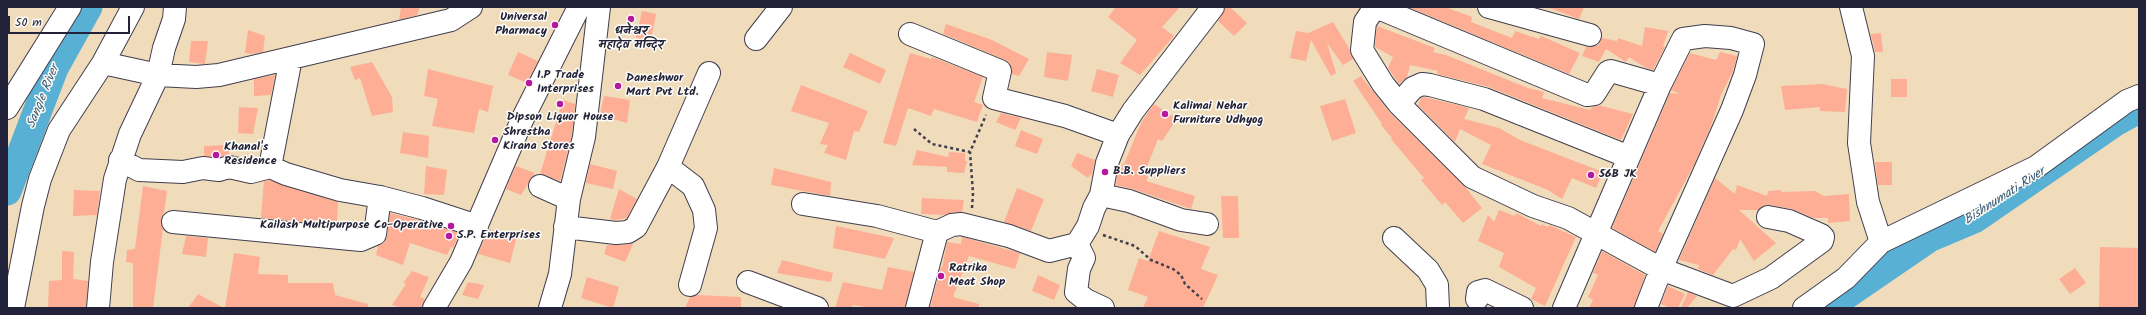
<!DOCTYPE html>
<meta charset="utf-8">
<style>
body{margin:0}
#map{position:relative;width:2146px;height:315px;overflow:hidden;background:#f0dcbb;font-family:Kalam,sans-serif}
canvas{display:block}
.frame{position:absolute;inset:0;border:8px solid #22223b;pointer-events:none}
.scale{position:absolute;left:8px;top:16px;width:122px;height:18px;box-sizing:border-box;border:2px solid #22223b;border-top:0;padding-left:5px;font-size:12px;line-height:14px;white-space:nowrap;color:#22223b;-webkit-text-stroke:3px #fdfcf7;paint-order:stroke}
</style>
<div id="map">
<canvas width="2146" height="315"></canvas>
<div class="frame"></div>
<div class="scale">50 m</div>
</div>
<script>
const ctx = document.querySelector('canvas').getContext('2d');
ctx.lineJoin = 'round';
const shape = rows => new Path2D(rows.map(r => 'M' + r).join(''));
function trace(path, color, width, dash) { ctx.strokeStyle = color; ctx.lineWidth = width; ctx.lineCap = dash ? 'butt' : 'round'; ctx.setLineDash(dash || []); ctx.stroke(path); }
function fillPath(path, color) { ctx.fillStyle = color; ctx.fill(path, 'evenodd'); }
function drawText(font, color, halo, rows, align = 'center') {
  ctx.font = font + ' Kalam,"Playpen Sans Deva",sans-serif'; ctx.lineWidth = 3; ctx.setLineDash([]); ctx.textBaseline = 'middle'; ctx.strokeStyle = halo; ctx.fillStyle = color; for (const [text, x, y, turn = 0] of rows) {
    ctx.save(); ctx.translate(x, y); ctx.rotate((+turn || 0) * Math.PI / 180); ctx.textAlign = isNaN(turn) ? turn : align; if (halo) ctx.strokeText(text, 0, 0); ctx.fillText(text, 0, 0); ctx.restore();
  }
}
trace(shape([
 [7,191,54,68,88,7],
 [1829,308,1837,301,1929,238,1974,219,2115,122,2139,109]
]), '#58b0d5', 29);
fillPath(shape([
 [401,7,420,7,417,15,399,20],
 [1116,7,1180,7,1162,27,1174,36,1140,75,1120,63,1137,40,1108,17],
 [1225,7,1230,7,1247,23,1234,36,1218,21],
 [1408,7,1445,7,1472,17,1471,22,1512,38,1515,31,1539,39,1541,36,1580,53,1569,74],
 [1547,7,1584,7,1579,19],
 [642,11,656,14,649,49,634,46],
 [1333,22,1350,50,1353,59,1343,65,1327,43,1336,73,1331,76,1311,40,1306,61,1290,58,1296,31,1308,33],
 [946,24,992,40,1029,59,1019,76,1012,74,1012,68,1005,60,943,34],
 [1377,26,1435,48,1433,52,1446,55,1528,88,1544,92,1542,98,1590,110,1592,107,1598,105,1633,114,1621,140,1489,87,1437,74,1438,71,1410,65,1407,77,1399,84,1388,68,1393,57,1375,47],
 [1645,27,1668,31,1663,46,1665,47,1653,70,1646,68,1629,57,1626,62,1606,49,1599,62,1582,56,1586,47,1593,47,1599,44,1602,38,1617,41,1618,38,1642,46],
 [248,30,265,36,263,52,252,54,245,53],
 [1881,33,1883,52,1875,52,1871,34],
 [191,41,208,41,205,64,189,62],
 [518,52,538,61,527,83,508,75],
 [1047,52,1072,55,1068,81,1044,77],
 [1720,52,1737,56,1733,71,1721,95,1711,126,1694,165,1658,231,1663,234,1655,252,1612,228,1670,93,1680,94,1671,90,1690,53,1716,60],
 [850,53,886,70,880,84,843,67],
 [910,53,931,59,932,57,983,77,974,102,983,105,977,122,934,109,931,116,908,108,896,146,883,143],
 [372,62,392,97,393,112,372,116,360,78,355,80,350,67],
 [428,69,493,86,488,112,479,109,474,133,432,126,438,99,424,96],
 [1097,69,1119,75,1113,97,1091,91],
 [275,75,271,95,254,96,254,79],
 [1361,76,1390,113,1466,188,1482,208,1463,223,1445,202,1442,205,1421,180,1424,178,1391,139,1392,138,1381,125,1382,124,1353,81],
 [1891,79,1907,79,1907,97,1891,97],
 [1822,84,1847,89,1845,112,1820,111,1820,107,1785,110,1781,86],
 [801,85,868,111,859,132,854,131,846,160,824,153,828,145,820,144,829,123,791,111],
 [604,96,630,100,627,123,600,115],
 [1424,97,1466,107,1469,109,1464,119,1499,128,1520,140,1603,172,1596,188,1572,178,1562,199,1548,190,1482,164,1491,145,1460,129,1455,142,1418,105,1421,98],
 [1345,99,1356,133,1332,141,1320,106],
 [563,100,575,104,572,135,560,181,540,174],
 [1154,104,1177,119,1162,141,1158,139,1145,172,1149,174,1146,181,1195,196,1191,209,1133,189,1116,185,1118,171,1120,171,1123,163,1124,164,1141,123],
 [239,107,258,108,253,134,238,133],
 [1001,113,1021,118,1015,130,996,122],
 [1021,130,1043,139,1037,154,1015,146],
 [403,132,429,136,428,158,400,153],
 [229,145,229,155,218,157,204,156,204,146],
 [917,150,948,157,949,152,965,153,965,161,967,161,964,173,947,172,947,167,912,165],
 [1077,153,1095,160,1092,173,1088,178,1071,166],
 [1875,162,1892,162,1892,185,1878,185],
 [590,164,617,171,613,189,586,183],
 [426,166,447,170,444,195,424,194],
 [516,166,535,173,521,195,506,189],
 [774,168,831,182,830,196,771,185],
 [1715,178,1735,194,1737,185,1767,196,1768,191,1781,190,1781,192,1815,191,1824,196,1849,194,1850,221,1828,223,1828,218,1813,218,1792,209,1770,205,1764,205,1758,210,1739,210,1776,243,1754,261,1740,239,1736,250,1733,249,1713,275,1698,269,1699,265,1679,260],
 [269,180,338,202,337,225,261,218,264,181],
 [143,186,167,191,164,213,161,220,163,228,153,308,133,308,133,263,126,262,127,250,135,249],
 [1017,188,1044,199,1031,231,1004,222],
 [619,189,637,199,627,218,616,220,610,219],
 [74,190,100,191,97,215,73,216],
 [1221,196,1238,196,1239,238,1223,238],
 [922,198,964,200,962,212,943,215,921,214],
 [1499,210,1515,216,1516,213,1541,226,1541,224,1548,227,1549,225,1576,237,1545,306,1531,299,1536,288,1499,267,1504,253,1478,241,1488,215,1494,222],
 [390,213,418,220,460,233,453,248,451,247,447,255,410,243,403,265,376,255,378,246,385,242,387,236],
 [836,226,894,238,885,259,833,248],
 [489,229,517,236,510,263,478,254],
 [1159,231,1210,247,1201,269,1218,275,1203,308,1143,308,1148,297,1128,290,1139,258,1148,261],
 [186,236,208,238,206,257,182,254],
 [962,237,1020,253,1015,269,969,256,953,297,979,304,979,308,930,308,941,267,942,268,947,242,961,244],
 [633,244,625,262,604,254,607,245],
 [2100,247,2139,248,2139,308,2099,308],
 [62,251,74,252,73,279,88,281,86,308,48,308,49,281,62,280],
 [1602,251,1645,275,1634,308,1589,308,1593,300,1588,297,1598,275,1593,273],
 [234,253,260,257,258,274,288,275,288,283,333,283,335,295,368,304,368,308,225,308],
 [782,260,833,273,831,282,777,273],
 [888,267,914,272,905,308,871,308,853,305,852,308,835,308,843,282,882,290],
 [2075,268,2086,283,2070,294,2059,279],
 [412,271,429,277,420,297,425,299,422,308,401,308,392,305,406,284,403,283],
 [1038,275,1060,285,1054,300,1032,291],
 [587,277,619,287,613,308,581,298],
 [468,282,484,285,478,299,462,295],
 [1668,286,1685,294,1678,308,1670,308,1661,304],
 [1688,292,1697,296,1687,308,1681,308],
 [198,294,224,308,188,308],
 [696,295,741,297,741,308,685,308,690,297]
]), '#fdae95');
const minor = shape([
 [1375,7,1365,22,1362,50,1383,84,1399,104,1472,177,1533,206,1568,218,1661,269,1733,296,1771,278,1822,241,1823,237,1821,235,1789,221,1768,217],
 [1376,7,1587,95,1594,94,1608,72,1611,71,1660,85],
 [1489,7,1590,35],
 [1851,7,1863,56,1859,143,1868,202,1881,242,2036,167,2127,101,2139,96],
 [910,34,1000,71,994,98,1065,116,1118,135],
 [756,39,781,7],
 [103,63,158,75,196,77,219,75,451,20,471,7],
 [1399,104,1413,88,1422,84,1430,85,1484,99,1629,157],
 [7,108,70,7],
 [120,160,139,170,183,172,203,168,219,170,229,167,251,172,270,167,286,174,340,190,380,197,422,208,477,226],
 [270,167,291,58],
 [668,167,693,186,704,210,706,228,690,285],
 [540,186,569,199],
 [1101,195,1129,201,1181,220,1207,224],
 [803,204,877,216,937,232],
 [173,222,361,240,375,234,380,197],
 [565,227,616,233,628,232,636,227,668,167,709,73],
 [1394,238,1428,270,1437,285,1438,308],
 [1077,244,1084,258,1079,269,1076,292,1086,300,1103,308],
 [748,282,817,308],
 [1477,299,1478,292,1485,290,1522,308],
 [13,308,33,206,40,179,59,130,103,63,133,7],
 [98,308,102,262,115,179,130,134,158,75,164,48,174,19,175,7],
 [434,308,461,262,522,120,579,7],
 [550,308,560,274,569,199,584,137,599,7],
 [917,308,937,232,952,225,961,224,1009,236,1049,251,1077,244,1088,226,1094,208,1101,195,1107,163,1118,135,1133,111,1213,7],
 [1564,308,1660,85,1683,39,1705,36,1731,38,1753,44,1745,75,1732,110,1661,269,1646,308],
 [1804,308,1846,278,1881,242]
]);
trace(minor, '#413e4e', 24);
trace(shape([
 [914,129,932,144,970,152],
 [972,208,973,193,970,152,986,115],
 [1103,235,1135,246,1151,260,1173,269,1181,275,1185,284,1202,299]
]), '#413e4e', 2.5, [3, 3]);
trace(minor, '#fff', 22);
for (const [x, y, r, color] of [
 [631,19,4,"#b5179e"],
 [555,25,4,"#b5179e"],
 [529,83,4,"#b5179e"],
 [618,86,4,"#b5179e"],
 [560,104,4,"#b5179e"],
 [1165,114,4,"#b5179e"],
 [495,140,4,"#b5179e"],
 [216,155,4,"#b5179e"],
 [1105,172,4,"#b5179e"],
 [1591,175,4,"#b5179e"],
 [451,226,4,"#b5179e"],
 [449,236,4,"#b5179e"],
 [941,276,4,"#b5179e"]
]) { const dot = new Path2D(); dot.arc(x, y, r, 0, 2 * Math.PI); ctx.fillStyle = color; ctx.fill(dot); trace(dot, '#fdfcf7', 1.5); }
drawText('bold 12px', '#22223b', '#fdfcf7', [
 ["Universal",547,18,"right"],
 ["Pharmacy",547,32,"right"],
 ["धनेश्वर",631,32,"center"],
 ["महादेव मन्दिर",631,46,"center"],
 ["I.P Trade",537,76],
 ["Interprises",537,90],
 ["Daneshwor",626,79],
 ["Mart Pvt Ltd.",626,93],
 ["Kalimai Nehar",1173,107],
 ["Furniture Udhyog",1173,121],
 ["Dipson Liquor House",560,118,"center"],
 ["Shrestha",503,133],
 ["Kirana Stores",503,147],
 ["Khanal's",224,148],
 ["Residence",224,162],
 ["B.B. Suppliers",1113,172],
 ["56B JK",1599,175],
 ["Kailash Multipurpose Co-Operative",443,226,"right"],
 ["S.P. Enterprises",457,236],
 ["Ratrika",949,269],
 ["Meat Shop",949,283]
], 'left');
drawText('italic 13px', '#385b79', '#fdfcf7', [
 ["Sangle River",44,97,-68],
 ["Bishnumati River",2005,197,-33]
]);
</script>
